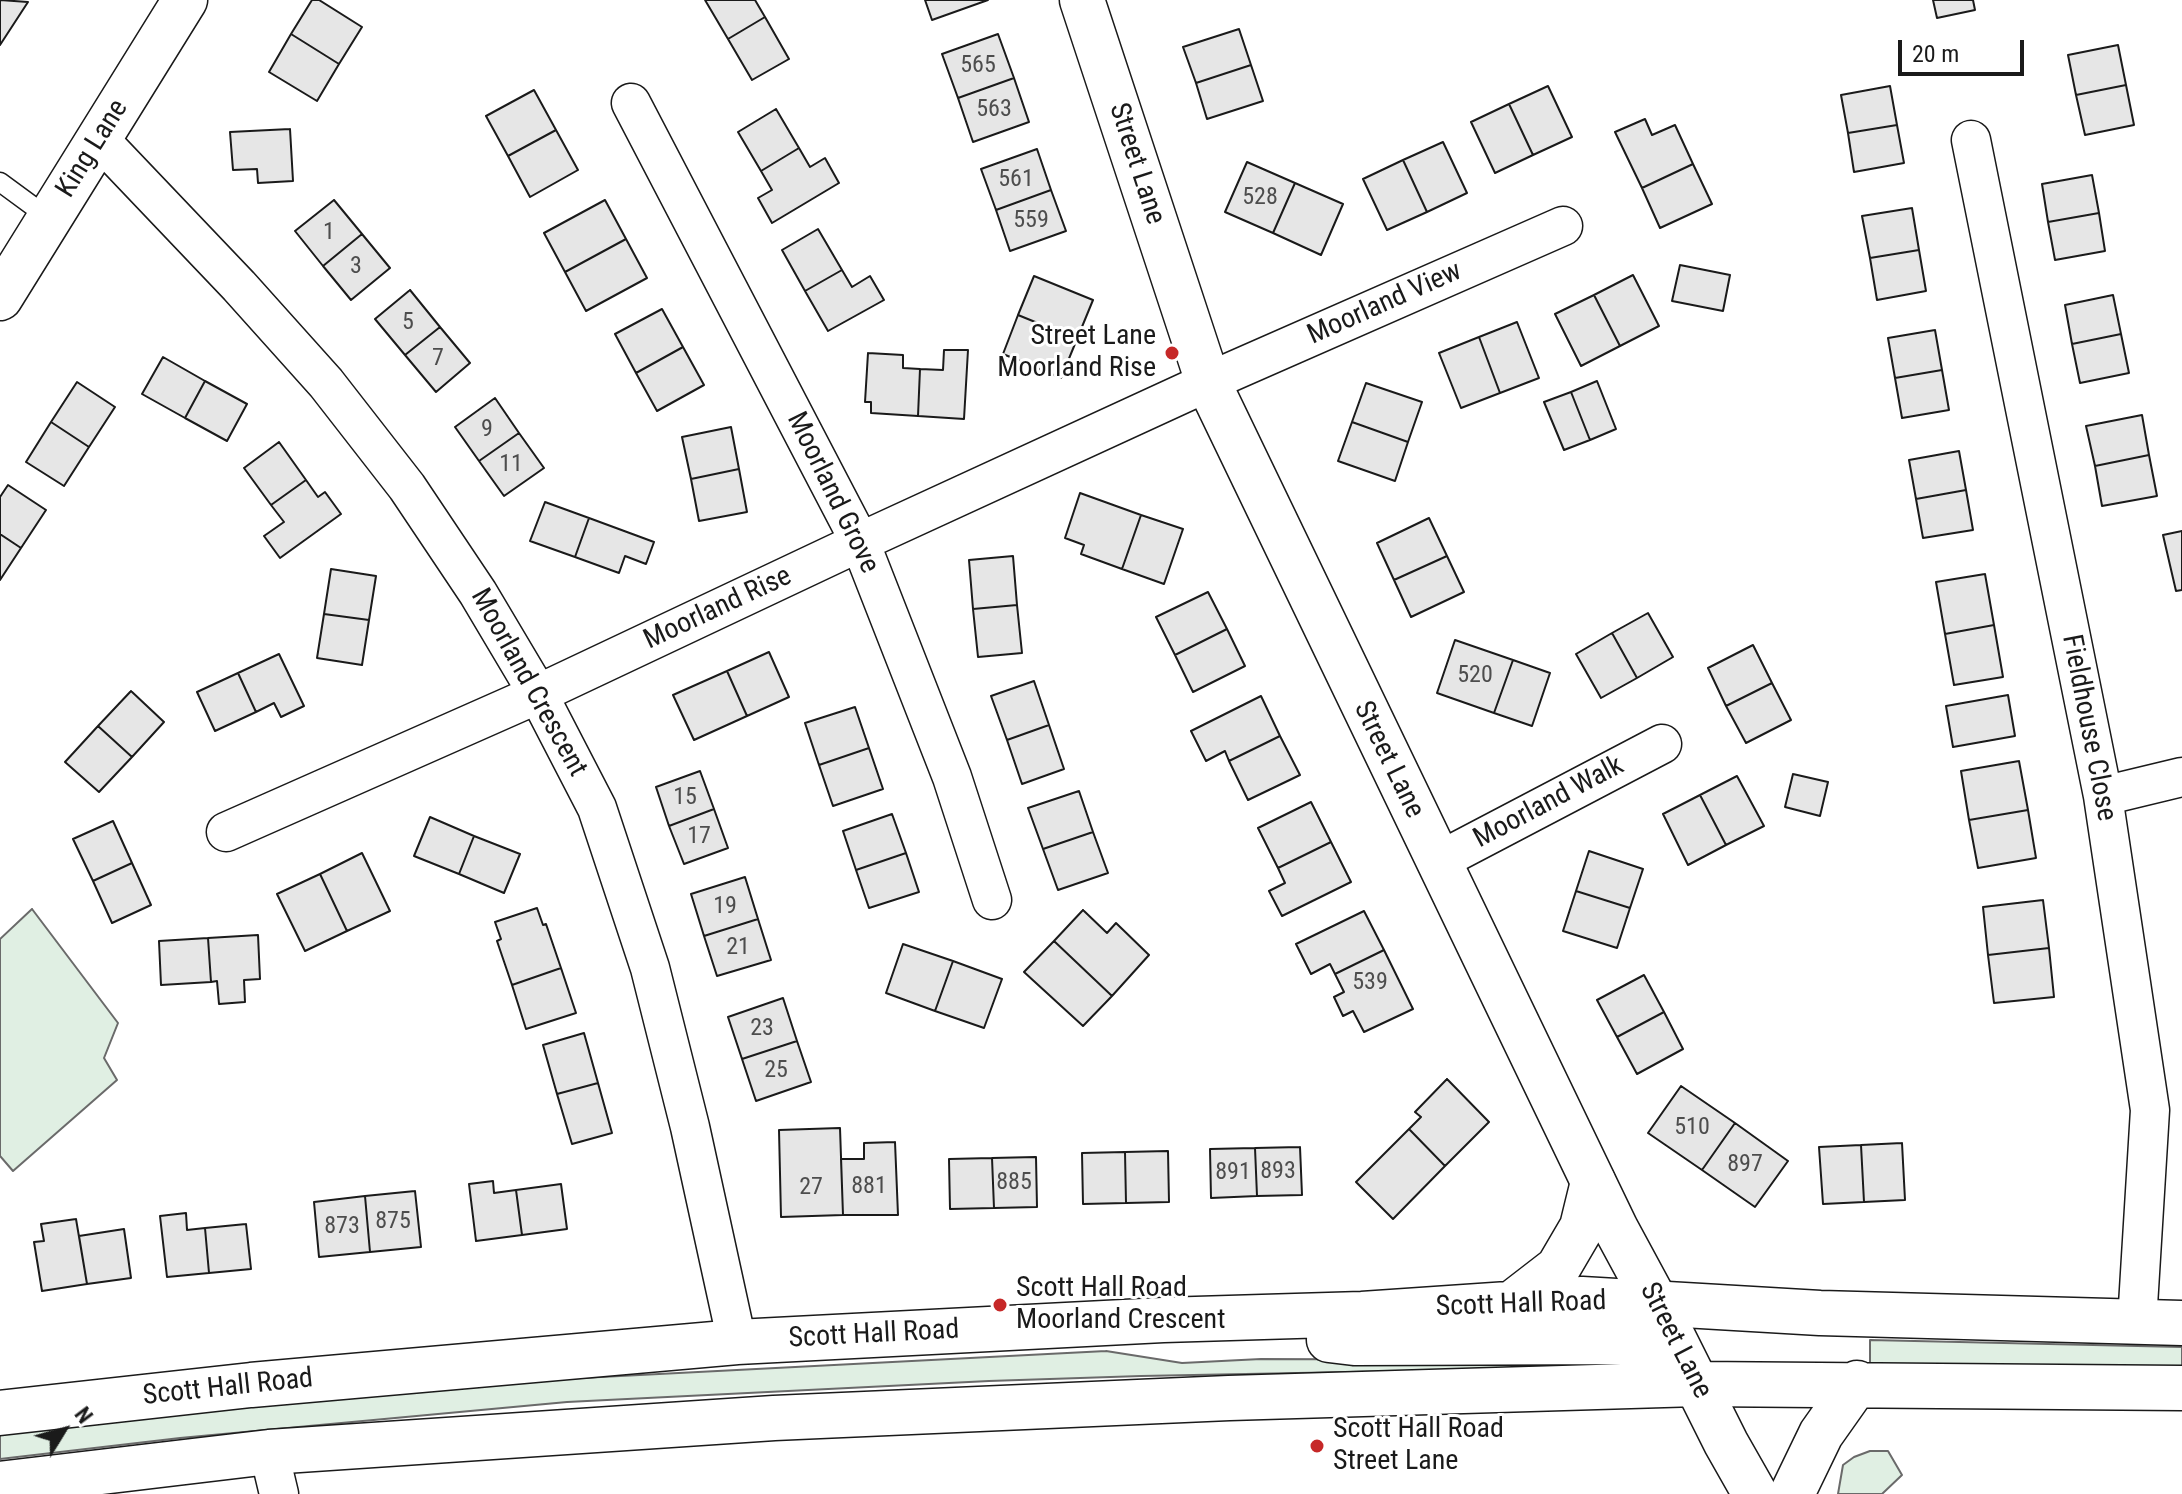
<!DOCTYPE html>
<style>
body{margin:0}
#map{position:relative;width:2182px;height:1494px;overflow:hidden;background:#fff;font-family:"Roboto Condensed",sans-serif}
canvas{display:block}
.north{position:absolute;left:24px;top:1390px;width:80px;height:80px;-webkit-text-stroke:6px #fff;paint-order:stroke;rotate:53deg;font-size:22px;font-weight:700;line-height:32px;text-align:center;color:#1a1a1a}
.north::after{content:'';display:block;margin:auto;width:28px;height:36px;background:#1a1a1a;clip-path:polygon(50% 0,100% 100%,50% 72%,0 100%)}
.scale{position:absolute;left:1898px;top:40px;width:126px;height:36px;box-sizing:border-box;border:4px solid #1a1a1a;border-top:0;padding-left:10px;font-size:24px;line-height:28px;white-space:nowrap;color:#1a1a1a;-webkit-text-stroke:6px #fff;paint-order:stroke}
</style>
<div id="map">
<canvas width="2182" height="1494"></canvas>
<div class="north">N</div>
<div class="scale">20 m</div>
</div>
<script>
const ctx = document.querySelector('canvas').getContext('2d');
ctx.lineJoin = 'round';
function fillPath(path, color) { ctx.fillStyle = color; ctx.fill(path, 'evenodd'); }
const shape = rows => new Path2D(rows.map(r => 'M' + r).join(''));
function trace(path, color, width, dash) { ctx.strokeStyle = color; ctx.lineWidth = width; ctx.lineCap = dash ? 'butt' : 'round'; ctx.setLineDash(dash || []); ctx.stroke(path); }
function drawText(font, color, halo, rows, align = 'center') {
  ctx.font = font + ' "Roboto Condensed",sans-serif'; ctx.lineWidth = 6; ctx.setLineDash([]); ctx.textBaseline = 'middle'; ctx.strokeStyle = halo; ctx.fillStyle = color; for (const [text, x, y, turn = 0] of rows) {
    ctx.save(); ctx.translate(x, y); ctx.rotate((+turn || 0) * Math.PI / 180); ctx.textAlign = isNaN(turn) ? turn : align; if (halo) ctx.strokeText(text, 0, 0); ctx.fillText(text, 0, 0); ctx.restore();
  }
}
const green = shape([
 [32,909,118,1023,104,1058,117,1080,13,1171,0,1156,0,939,32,909],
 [1870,1340,2182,1347,2182,1372,1870,1365,1870,1340],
 [1106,1351,1182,1363,1261,1359,1543,1360,1543,1373,1402,1371,1141,1376,989,1381,567,1402,180,1438,0,1459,0,1434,275,1404,562,1379,1106,1351],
 [1870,1451,1888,1451,1902,1475,1882,1494,1838,1494,1843,1465,1854,1457,1870,1451]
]);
fillPath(green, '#e0efe3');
trace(green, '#6a6a6a', 2);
const building = shape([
 [0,0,28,2,0,45,0,0],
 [312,0,319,0,362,27,339,64,291,34,312,0],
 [705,0,755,0,765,17,728,39,705,0],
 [925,0,988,0,932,20,925,0],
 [1933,0,1973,0,1975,10,1937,18,1933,0],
 [765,17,789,59,752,80,728,39,765,17],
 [1239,29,1251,65,1196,83,1183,47,1239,29],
 [291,34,339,64,317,101,269,72,291,34],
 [998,34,1014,78,958,98,942,54,998,34],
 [2118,45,2126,85,2076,95,2068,55,2118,45],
 [1251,65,1263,101,1207,119,1196,83,1251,65],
 [1014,78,1029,122,973,142,958,98,1014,78],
 [2126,85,2134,125,2085,135,2076,95,2126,85],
 [1548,86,1572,137,1533,155,1509,104,1548,86],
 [1890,86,1897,125,1848,133,1841,95,1890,86],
 [534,90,556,130,508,156,486,116,534,90],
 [1509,104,1533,155,1495,173,1471,122,1509,104],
 [776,109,799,148,761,171,738,132,776,109],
 [1645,119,1652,135,1675,125,1693,164,1642,188,1615,132,1645,119],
 [1897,125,1904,163,1854,172,1848,133,1897,125],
 [290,129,293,181,258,183,257,169,233,170,230,132,290,129],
 [556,130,578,170,530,197,508,156,556,130],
 [1443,142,1467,193,1427,212,1403,160,1443,142],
 [799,148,810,167,825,158,839,183,772,223,758,198,772,190,761,171,799,148],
 [1037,149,1051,190,996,210,981,169,1037,149],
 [1403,160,1427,212,1387,230,1363,179,1403,160],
 [1247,162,1295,183,1273,233,1225,212,1247,162],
 [1693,164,1712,204,1660,228,1642,188,1693,164],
 [2092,175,2099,213,2048,222,2042,184,2092,175],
 [1295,183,1343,204,1321,255,1273,233,1295,183],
 [1051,190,1066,231,1010,251,996,210,1051,190],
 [334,200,362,234,323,266,295,231,334,200],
 [605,200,626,239,565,272,544,233,605,200],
 [1912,208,1919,250,1870,258,1862,216,1912,208],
 [2099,213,2105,251,2055,260,2048,222,2099,213],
 [818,229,842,270,805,291,782,250,818,229],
 [362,234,390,268,351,300,323,266,362,234],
 [626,239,647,278,586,311,565,272,626,239],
 [1919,250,1926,291,1877,300,1870,258,1919,250],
 [1680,265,1730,275,1723,311,1672,301,1680,265],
 [842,270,852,287,870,276,884,300,828,331,805,291,842,270],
 [1633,275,1659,326,1620,346,1594,295,1633,275],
 [1034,276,1093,300,1077,339,1018,315,1034,276],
 [410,290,440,327,405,355,375,319,410,290],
 [1594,295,1620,346,1581,366,1555,314,1594,295],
 [2113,295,2121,334,2072,344,2065,305,2113,295],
 [662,309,683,347,636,373,615,334,662,309],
 [1018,315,1077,339,1061,378,1003,354,1018,315],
 [1517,322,1539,378,1500,393,1479,337,1517,322],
 [440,327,470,363,436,392,405,355,440,327],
 [1935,330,1942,370,1895,378,1888,338,1935,330],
 [2121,334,2129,373,2080,383,2072,344,2121,334],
 [1479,337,1500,393,1461,408,1439,353,1479,337],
 [683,347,704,385,657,411,636,373,683,347],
 [944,350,968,350,964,419,918,416,920,369,943,370,944,350],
 [868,353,903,355,903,368,920,369,918,416,871,413,871,402,865,402,868,353],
 [163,357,205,381,185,418,142,394,163,357],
 [1942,370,1949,410,1902,418,1895,378,1942,370],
 [205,381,247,404,227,441,185,418,205,381],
 [1597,381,1616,429,1590,440,1571,392,1597,381],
 [77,382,115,407,89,447,51,422,77,382],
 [1366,383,1422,402,1408,442,1352,422,1366,383],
 [1571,392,1590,440,1564,450,1544,402,1571,392],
 [495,398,519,433,479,461,455,427,495,398],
 [2142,415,2149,455,2095,466,2086,426,2142,415],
 [51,422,89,447,64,486,26,462,51,422],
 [1352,422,1408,442,1395,481,1338,461,1352,422],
 [731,427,739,469,691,479,682,437,731,427],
 [519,433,544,468,504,496,479,461,519,433],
 [279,442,306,480,271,505,244,468,279,442],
 [1959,451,1966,490,1916,499,1909,460,1959,451],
 [2149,455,2157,496,2102,506,2095,466,2149,455],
 [739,469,747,512,699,521,691,479,739,469],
 [306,480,318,497,325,492,341,514,280,558,264,536,284,522,271,505,306,480],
 [8,485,46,510,21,548,0,534,0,497,8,485],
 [1966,490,1973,530,1923,538,1916,499,1966,490],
 [1080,493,1141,515,1122,569,1081,554,1084,545,1065,538,1080,493],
 [545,502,589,518,575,557,530,541,545,502],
 [1141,515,1183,529,1164,584,1122,569,1141,515],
 [589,518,654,542,646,564,625,556,619,573,575,557,589,518],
 [1429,518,1447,556,1394,580,1377,543,1429,518],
 [2182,531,2182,590,2176,591,2163,535,2182,531],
 [0,534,21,548,0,580,0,534],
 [1013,556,1017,605,973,609,969,560,1013,556],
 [1447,556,1464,592,1411,617,1394,580,1447,556],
 [331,569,376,576,369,620,324,614,331,569],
 [1985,574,1994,625,1945,634,1936,582,1985,574],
 [1208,592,1227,629,1175,655,1156,617,1208,592],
 [1017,605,1022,653,978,657,973,609,1017,605],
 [1648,613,1673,657,1637,678,1612,633,1648,613],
 [324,614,369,620,362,665,317,658,324,614],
 [1994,625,2003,677,1954,685,1945,634,1994,625],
 [1227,629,1245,666,1193,692,1175,655,1227,629],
 [1612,633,1637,678,1601,698,1576,654,1612,633],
 [1455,640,1513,660,1494,713,1437,693,1455,640],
 [1753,645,1772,683,1726,706,1708,668,1753,645],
 [769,652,789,697,747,716,727,671,769,652],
 [279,654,304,706,281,717,274,703,256,712,238,673,279,654],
 [1513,660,1550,673,1532,726,1494,713,1513,660],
 [727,671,747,716,694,740,673,695,727,671],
 [238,673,256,712,215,731,197,692,238,673],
 [1034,681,1049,725,1007,740,991,696,1034,681],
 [1772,683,1791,720,1746,743,1726,706,1772,683],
 [131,691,164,722,132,757,98,726,131,691],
 [2008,695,2015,736,1953,747,1946,706,2008,695],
 [1261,696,1280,736,1229,761,1225,751,1206,761,1191,731,1261,696],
 [855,707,869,748,819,765,805,723,855,707],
 [1049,725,1064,769,1022,784,1007,740,1049,725],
 [98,726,132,757,99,792,65,762,98,726],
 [1280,736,1300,775,1248,800,1229,761,1280,736],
 [869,748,883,789,833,806,819,765,869,748],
 [2019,761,2028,810,1969,820,1961,771,2019,761],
 [700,771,714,809,669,826,656,787,700,771],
 [1793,774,1828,782,1820,816,1785,807,1793,774],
 [1737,776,1764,826,1726,845,1700,795,1737,776],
 [1079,791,1093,832,1043,849,1028,808,1079,791],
 [1700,795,1726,845,1688,865,1663,814,1700,795],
 [1311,802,1331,842,1278,868,1258,828,1311,802],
 [714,809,728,848,684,864,669,826,714,809],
 [2028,810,2036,858,1978,868,1969,820,2028,810],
 [892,814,906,853,856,870,843,831,892,814],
 [430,817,474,836,459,874,414,856,430,817],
 [113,821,132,863,93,881,73,839,113,821],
 [1093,832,1108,873,1058,890,1043,849,1093,832],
 [474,836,520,854,504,893,459,874,474,836],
 [1331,842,1351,882,1282,916,1269,891,1285,883,1278,868,1331,842],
 [1589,851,1643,869,1630,908,1576,891,1589,851],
 [362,853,390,911,347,931,320,874,362,853],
 [906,853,919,892,869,908,856,870,906,853],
 [132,863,151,905,112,923,93,881,132,863],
 [320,874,347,931,305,951,277,894,320,874],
 [745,877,758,919,704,936,691,894,745,877],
 [1576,891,1630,908,1617,948,1563,931,1576,891],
 [2043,900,2049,948,1988,955,1983,907,2043,900],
 [537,908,543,925,546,924,561,968,512,985,497,941,501,939,495,922,537,908],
 [1083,910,1107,933,1116,923,1149,955,1112,996,1054,941,1083,910],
 [1364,911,1384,950,1335,974,1330,964,1311,974,1296,944,1364,911],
 [758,919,771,960,717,976,704,936,758,919],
 [258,935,260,979,244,980,245,1002,219,1004,217,981,211,982,208,938,258,935],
 [208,938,211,982,161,985,159,941,208,938],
 [1054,941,1112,996,1083,1026,1024,972,1054,941],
 [903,944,953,961,935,1011,886,993,903,944],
 [2049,948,2054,997,1994,1003,1988,955,2049,948],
 [1384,950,1413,1009,1364,1032,1353,1011,1343,1016,1334,997,1344,992,1335,974,1384,950],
 [953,961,1002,979,984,1028,935,1011,953,961],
 [561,968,576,1013,526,1029,512,985,561,968],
 [1644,975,1664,1012,1617,1037,1597,1000,1644,975],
 [783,998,797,1041,742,1059,728,1017,783,998],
 [1664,1012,1683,1049,1637,1074,1617,1037,1664,1012],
 [584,1033,598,1083,557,1094,543,1045,584,1033],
 [797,1041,811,1082,756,1101,742,1059,797,1041],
 [1447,1079,1489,1122,1445,1166,1409,1129,1421,1117,1415,1112,1447,1079],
 [598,1083,612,1133,572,1144,557,1094,598,1083],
 [1681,1086,1735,1123,1702,1170,1648,1133,1681,1086],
 [1735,1123,1788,1161,1755,1207,1702,1170,1735,1123],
 [840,1128,843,1215,781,1217,779,1130,840,1128],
 [1409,1129,1445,1166,1393,1219,1356,1182,1409,1129],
 [895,1142,898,1215,843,1215,841,1159,864,1159,864,1143,895,1142],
 [1902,1143,1905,1200,1864,1202,1861,1145,1902,1143],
 [1861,1145,1864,1202,1823,1204,1819,1147,1861,1145],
 [1300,1147,1302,1195,1257,1196,1255,1148,1300,1147],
 [1255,1148,1257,1196,1211,1198,1210,1149,1255,1148],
 [1168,1151,1169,1202,1126,1203,1125,1152,1168,1151],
 [1125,1152,1126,1203,1083,1204,1082,1153,1125,1152],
 [1036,1157,1037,1207,994,1208,992,1158,1036,1157],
 [992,1158,994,1208,950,1209,949,1159,992,1158],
 [493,1181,494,1193,516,1190,522,1235,476,1241,469,1184,493,1181],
 [561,1184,567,1229,522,1235,516,1190,561,1184],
 [415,1191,421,1247,370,1252,365,1196,415,1191],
 [365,1196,370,1252,319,1257,314,1202,365,1196],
 [186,1213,187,1230,205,1228,209,1273,167,1277,160,1216,186,1213],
 [76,1219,87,1284,42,1291,34,1242,44,1241,41,1224,76,1219],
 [246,1224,251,1269,209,1273,205,1228,246,1224],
 [124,1229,131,1278,87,1284,79,1236,124,1229]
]);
fillPath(building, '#e6e6e6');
trace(building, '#1a1a1a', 2);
const service = shape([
 [0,182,49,218]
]);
const minor = shape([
 [631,103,860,542,952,777,992,900],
 [99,139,239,286,326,383,407,487,478,593,538,694,597,808,650,968,690,1127,737,1342],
 [1971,140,2103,796,2150,1110,2137,1322],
 [2103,796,2182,777],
 [226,832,538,694,860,542,1208,382,1563,226],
 [1437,862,1662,744],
 [269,1452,279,1494]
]);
const tertiary = shape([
 [1082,0,1208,382,1616,1229,1656,1303,1726,1443,1755,1494],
 [0,298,185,0]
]);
const trunk = shape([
 [1514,1302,1558,1268,1582,1227,1593,1182],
 [1329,1340,1354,1343,1627,1342,1662,1353,1697,1384],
 [0,1413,251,1385,737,1342,1163,1320,1362,1314,1582,1299,1820,1313,2182,1323],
 [0,1484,269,1452,774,1418,1229,1398,1697,1384,2182,1388],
 [1792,1494,1821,1434,1857,1383]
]);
trace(service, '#1a1a1a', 21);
trace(minor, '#1a1a1a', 41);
trace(tertiary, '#1a1a1a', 47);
trace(trunk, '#1a1a1a', 47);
trace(service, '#fff', 18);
trace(minor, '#fff', 38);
trace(tertiary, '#fff', 44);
trace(trunk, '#fff', 44);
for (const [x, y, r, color] of [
 [1172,353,8,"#c62828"],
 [1000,1305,8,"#c62828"],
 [1317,1446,8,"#c62828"]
]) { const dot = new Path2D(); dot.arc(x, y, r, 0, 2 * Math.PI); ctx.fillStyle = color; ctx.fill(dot); trace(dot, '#fff', 3); }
drawText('24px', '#4d4d4d', null, [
 ["565",978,66],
 ["563",994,110],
 ["561",1016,180],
 ["528",1260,198],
 ["559",1031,221],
 ["1",329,233],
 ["3",356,267],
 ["5",408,323],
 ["7",438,359],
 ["9",487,430],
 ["11",511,465],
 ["520",1475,676],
 ["15",685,798],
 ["17",699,837],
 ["19",725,907],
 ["21",738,948],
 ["539",1370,983],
 ["23",762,1029],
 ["25",776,1071],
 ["510",1692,1128],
 ["897",1745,1165],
 ["893",1278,1172],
 ["891",1233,1173],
 ["885",1014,1183],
 ["881",869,1187],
 ["27",811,1188],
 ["875",393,1222],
 ["873",342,1227]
]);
drawText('28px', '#1a1a1a', '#fff', [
 ["King Lane",93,149,-58],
 ["Street Lane",1136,164,72],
 ["Moorland View",1385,304,-24],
 ["Moorland Grove",832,493,64],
 ["Moorland Rise",718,609,-25],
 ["Moorland Crescent",528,683,61],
 ["Fieldhouse Close",2088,728,79],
 ["Street Lane",1388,760,64],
 ["Moorland Walk",1549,803,-28],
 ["Scott Hall Road",1521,1305,-2],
 ["Scott Hall Road",874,1335,-3],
 ["Street Lane",1675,1341,63],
 ["Scott Hall Road",228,1388,-6]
]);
drawText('28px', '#1a1a1a', '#fff', [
 ["Street Lane",1156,337,"right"],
 ["Moorland Rise",1156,369,"right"],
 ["Scott Hall Road",1016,1289],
 ["Moorland Crescent",1016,1321],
 ["Scott Hall Road",1333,1430],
 ["Street Lane",1333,1462]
], 'left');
</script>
